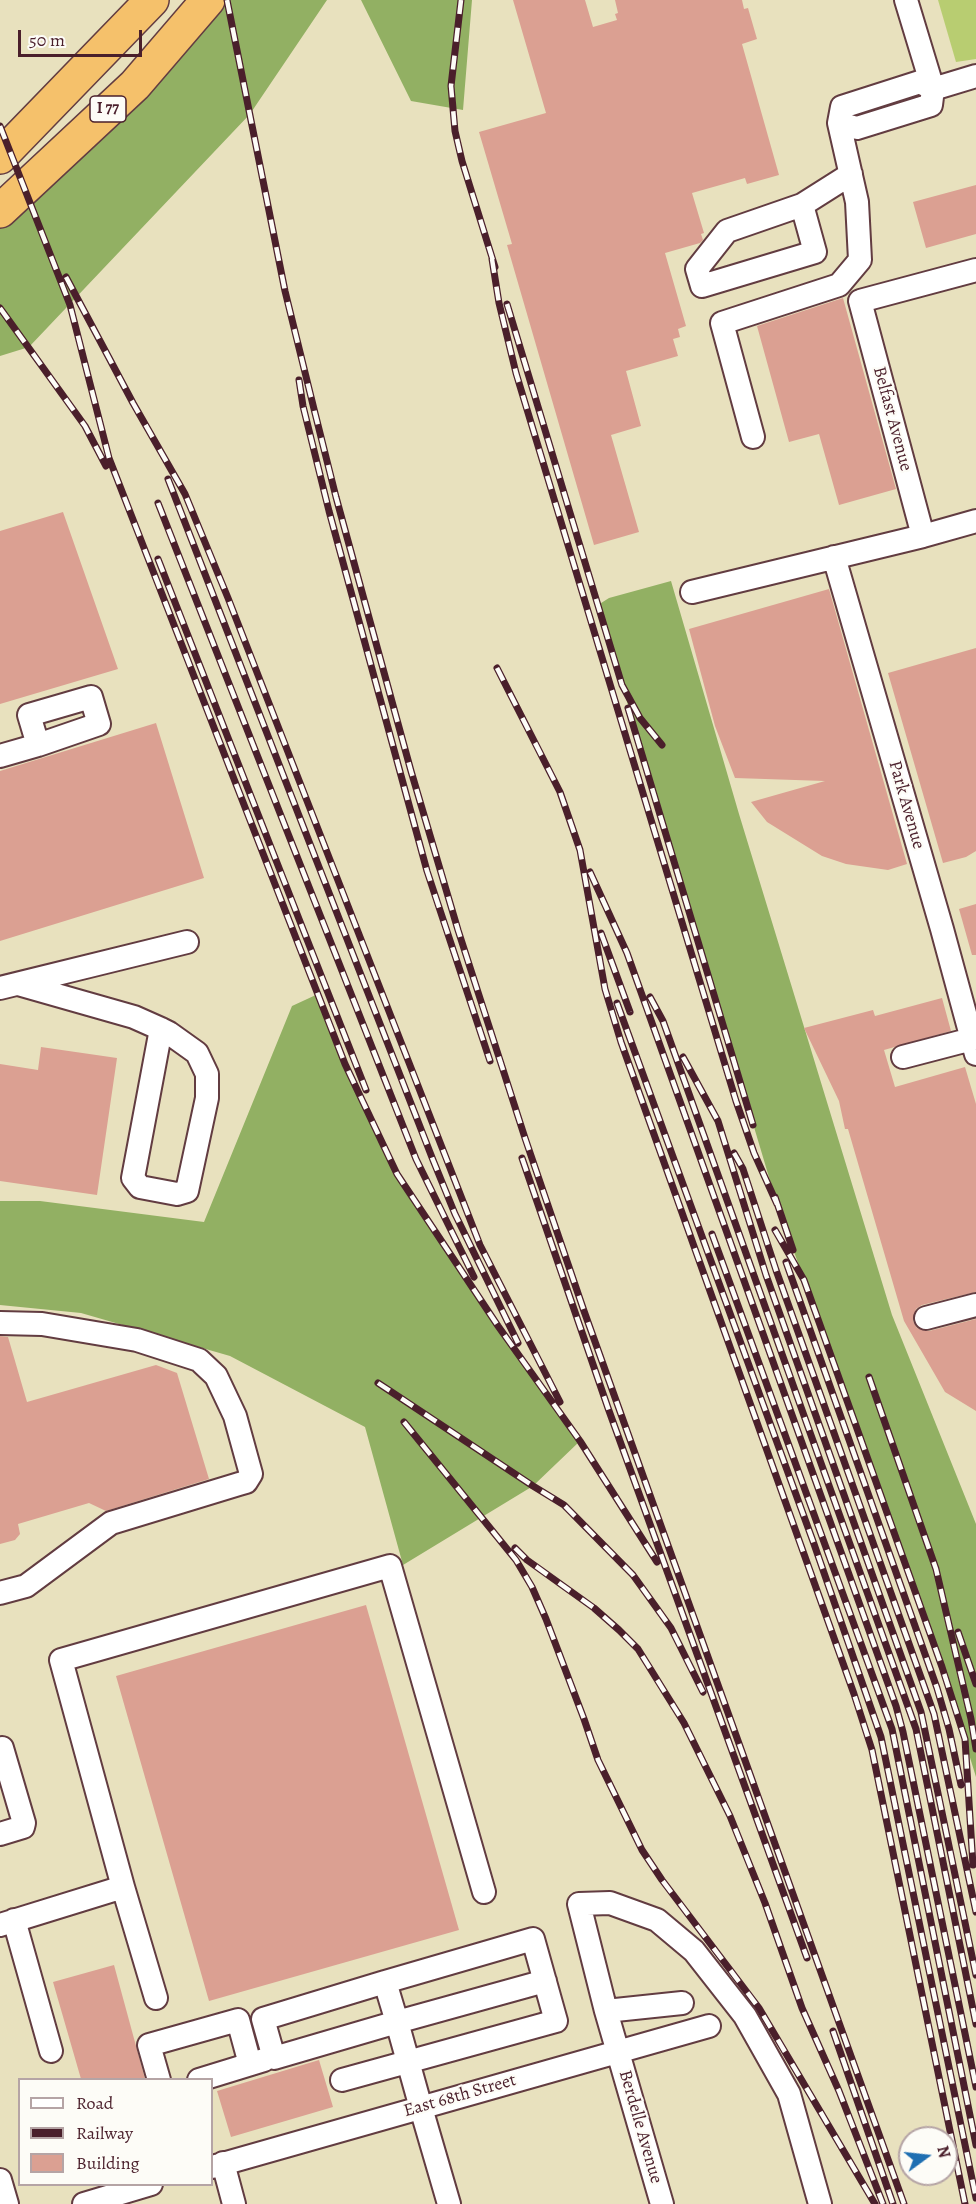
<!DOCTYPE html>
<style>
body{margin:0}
#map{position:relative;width:976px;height:2204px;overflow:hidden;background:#e8e1be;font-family:Alegreya,serif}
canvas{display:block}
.legend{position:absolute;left:18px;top:2078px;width:195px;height:108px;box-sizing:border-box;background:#fdfcf7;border:2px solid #b5a4a5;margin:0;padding:8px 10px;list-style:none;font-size:18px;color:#4a1f2b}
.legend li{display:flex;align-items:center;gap:12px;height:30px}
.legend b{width:30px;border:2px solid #b5a4a5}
.north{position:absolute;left:898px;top:2126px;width:60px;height:60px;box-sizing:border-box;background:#fdfcf7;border:2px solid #b5a4a5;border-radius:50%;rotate:75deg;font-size:16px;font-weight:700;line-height:24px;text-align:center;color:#4a1f2b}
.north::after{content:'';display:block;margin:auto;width:21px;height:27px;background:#1f6fb2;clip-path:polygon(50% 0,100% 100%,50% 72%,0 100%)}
.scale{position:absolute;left:18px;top:30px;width:124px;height:27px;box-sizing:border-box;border:3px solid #4a1f2b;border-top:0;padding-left:8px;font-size:18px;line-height:21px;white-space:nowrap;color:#4a1f2b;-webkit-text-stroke:4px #fdfcf7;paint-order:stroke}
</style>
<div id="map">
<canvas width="976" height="2204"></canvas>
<ul class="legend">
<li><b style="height:8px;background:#fff"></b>Road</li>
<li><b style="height:8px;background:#4a1f2b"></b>Railway</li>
<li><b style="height:16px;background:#dba092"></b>Building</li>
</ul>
<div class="north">N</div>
<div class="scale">50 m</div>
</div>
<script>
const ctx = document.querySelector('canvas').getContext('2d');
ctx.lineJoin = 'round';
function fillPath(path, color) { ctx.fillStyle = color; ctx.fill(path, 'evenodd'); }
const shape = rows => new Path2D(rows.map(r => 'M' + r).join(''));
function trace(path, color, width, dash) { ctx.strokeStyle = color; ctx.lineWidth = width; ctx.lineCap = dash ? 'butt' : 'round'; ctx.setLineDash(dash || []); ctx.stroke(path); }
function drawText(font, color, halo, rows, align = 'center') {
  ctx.font = font + ' Alegreya,serif'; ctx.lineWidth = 4.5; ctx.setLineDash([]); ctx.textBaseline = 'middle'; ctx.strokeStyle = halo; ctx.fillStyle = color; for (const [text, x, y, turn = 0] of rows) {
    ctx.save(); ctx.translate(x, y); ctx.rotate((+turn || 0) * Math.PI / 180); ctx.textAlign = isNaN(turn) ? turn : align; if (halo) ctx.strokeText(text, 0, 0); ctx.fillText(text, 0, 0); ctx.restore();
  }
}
fillPath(shape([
 [938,0,976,0,976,59,956,62]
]), '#b8cd71');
fillPath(shape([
 [208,0,327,0,250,114,29,347,0,356,0,211],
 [361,0,472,0,463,110,411,101],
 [671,581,739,814,892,1315,976,1524,976,1777,942,1667,777,1204,598,605,609,598],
 [318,994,345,1064,397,1174,498,1326,580,1441,533,1486,403,1565,365,1427,230,1356,81,1313,0,1305,0,1201,40,1201,204,1222,292,1006]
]), '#92b063');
fillPath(shape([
 [513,0,585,0,593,27,617,20,615,14,618,13,615,0,742,0,744,9,748,8,757,39,742,44,779,175,747,184,745,178,692,193,704,233,701,234,703,240,700,243,665,253,686,326,678,329,680,337,673,339,678,356,626,371,641,426,611,435,639,532,594,545,507,245,512,244,479,132,546,113],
 [976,185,976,234,926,248,913,202],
 [843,298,896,489,839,505,819,434,789,442,757,326],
 [63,512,118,669,0,704,0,531],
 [829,589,907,864,888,870,846,864,822,856,767,822,751,802,825,781,735,778,715,726,689,629],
 [976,648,976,851,966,857,943,863,888,673],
 [156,723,204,878,0,941,0,771],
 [976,904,976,955,972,955,959,909],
 [942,998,951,1031,884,1050,895,1087,965,1067,976,1104,976,1292,922,1305,916,1309,913,1321,917,1328,929,1331,976,1319,976,1411,945,1392,904,1321,848,1129,845,1129,839,1101,804,1028,873,1010,875,1016],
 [41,1047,117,1058,97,1195,0,1181,0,1064,38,1070],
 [0,1336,8,1337,27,1402,156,1365,177,1373,209,1479,106,1511,89,1503,18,1524,20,1534,15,1540,0,1544],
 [366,1605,459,1930,209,2001,116,1676],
 [114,1965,145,2079,81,2079,53,1982],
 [319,2060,333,2107,231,2137,217,2091]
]), '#dba092');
const minor = shape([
 [906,0,933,89,931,105,857,128,839,123,842,107,920,82,933,89,976,76],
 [802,205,815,252,702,286,697,269,727,231,802,205,851,174],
 [753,437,722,323,839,285,860,260,857,202,839,123],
 [923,536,860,301,976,270],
 [834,557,942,929,976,1054],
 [692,592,923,536,976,521],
 [0,756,38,745,99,724,91,697,29,715,38,745],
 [18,984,134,1017,161,1029,169,1033,197,1053,207,1074,207,1098,187,1191,177,1194,140,1187,133,1178,161,1029],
 [0,988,187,942],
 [903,1057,972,1039],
 [926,1318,976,1305],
 [0,1323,42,1324,137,1340,199,1360,216,1376,235,1416,251,1474,246,1482,239,1484,111,1523,26,1586,0,1593],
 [0,1834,23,1827,24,1823,2,1748],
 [123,1887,61,1660,390,1566,484,1892],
 [14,1920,51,2051],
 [0,1925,123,1887,156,1998],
 [606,2011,682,2003],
 [159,2080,149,2045,238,2020,250,2064],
 [199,2080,264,2060],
 [342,2080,556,2021,533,1939,385,1982],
 [223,2163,234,2204],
 [212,2167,709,2026],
 [0,2180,7,2204],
 [84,2204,151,2184],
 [449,2204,421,2108,397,2022,385,1982,263,2019,274,2058,397,2022,545,1981],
 [662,2204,606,2011,579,1904,610,1903,657,1920,694,1951,745,2016,789,2094,820,2204]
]);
const highway = shape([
 [0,157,152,0],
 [0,211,135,85,208,0]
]);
trace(minor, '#623c41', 26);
trace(highway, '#623c41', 36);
trace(minor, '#fff', 22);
trace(highway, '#f5c16b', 33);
const rail = shape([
 [227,0,285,291,314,409,336,497,411,771,458,930,525,1138,584,1311,904,2204],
 [461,0,451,86,455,131,462,161,495,267],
 [0,126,70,305,109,458,345,1064,397,1174,498,1326,580,1441,657,1562],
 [492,259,499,303,516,373,736,1101,754,1153,777,1204],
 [66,277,133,403,185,494,228,598,480,1245,560,1402],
 [507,304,622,685,640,718,662,745],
 [0,308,85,426,106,466],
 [299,380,303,406,329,511,427,871,490,1061],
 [168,479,433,1160,455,1214,518,1343],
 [158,503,416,1159,474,1277],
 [158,559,366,1090],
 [497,668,560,792,580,850,605,989,621,1042,854,1694,872,1750,965,2204],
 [628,708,753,1125],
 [590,872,627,953,896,1706,903,1732,976,2087],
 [601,933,630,1012],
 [650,997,663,1021,916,1729,976,2024],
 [617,1003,814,1544,881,1737,976,2198],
 [683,1057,718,1121,766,1275,921,1712,976,1975],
 [734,1153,743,1169,776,1270,934,1714,976,1912],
 [522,1158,608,1408,807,1958],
 [775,1197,793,1250],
 [775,1230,804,1280,942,1667,965,1739,973,1865],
 [712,1234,892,1729,976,2145],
 [786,1262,937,1688,949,1729,961,1785],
 [869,1377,936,1569,971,1719,976,1749],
 [378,1383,533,1486,564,1505,633,1575,671,1628,703,1692],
 [404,1422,516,1560,532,1587,546,1619,584,1719,598,1760,642,1850,662,1880,759,2008,875,2204],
 [515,1548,527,1560,594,1608,619,1630,638,1649,684,1723,730,1816,765,1903,802,2008,839,2091,883,2204],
 [958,1632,976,1684],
 [833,2031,893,2204]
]);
trace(rail, '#4a1f2b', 7);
trace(rail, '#fdfcf7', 4.5, [14]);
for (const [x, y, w] of [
 [108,109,36]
]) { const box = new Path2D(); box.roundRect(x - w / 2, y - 13, w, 26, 4.5); ctx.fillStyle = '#fdfcf7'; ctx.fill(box); trace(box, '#4a1f2b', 1.5); }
drawText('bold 16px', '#4a1f2b', null, [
 ["I 77",108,109]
]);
drawText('18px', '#4a1f2b', '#fdfcf7', [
 ["Belfast Avenue",892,419,75],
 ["Park Avenue",906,805,74],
 ["East 68th Street",460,2096,-16],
 ["Berdelle Avenue",640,2127,74]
]);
</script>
